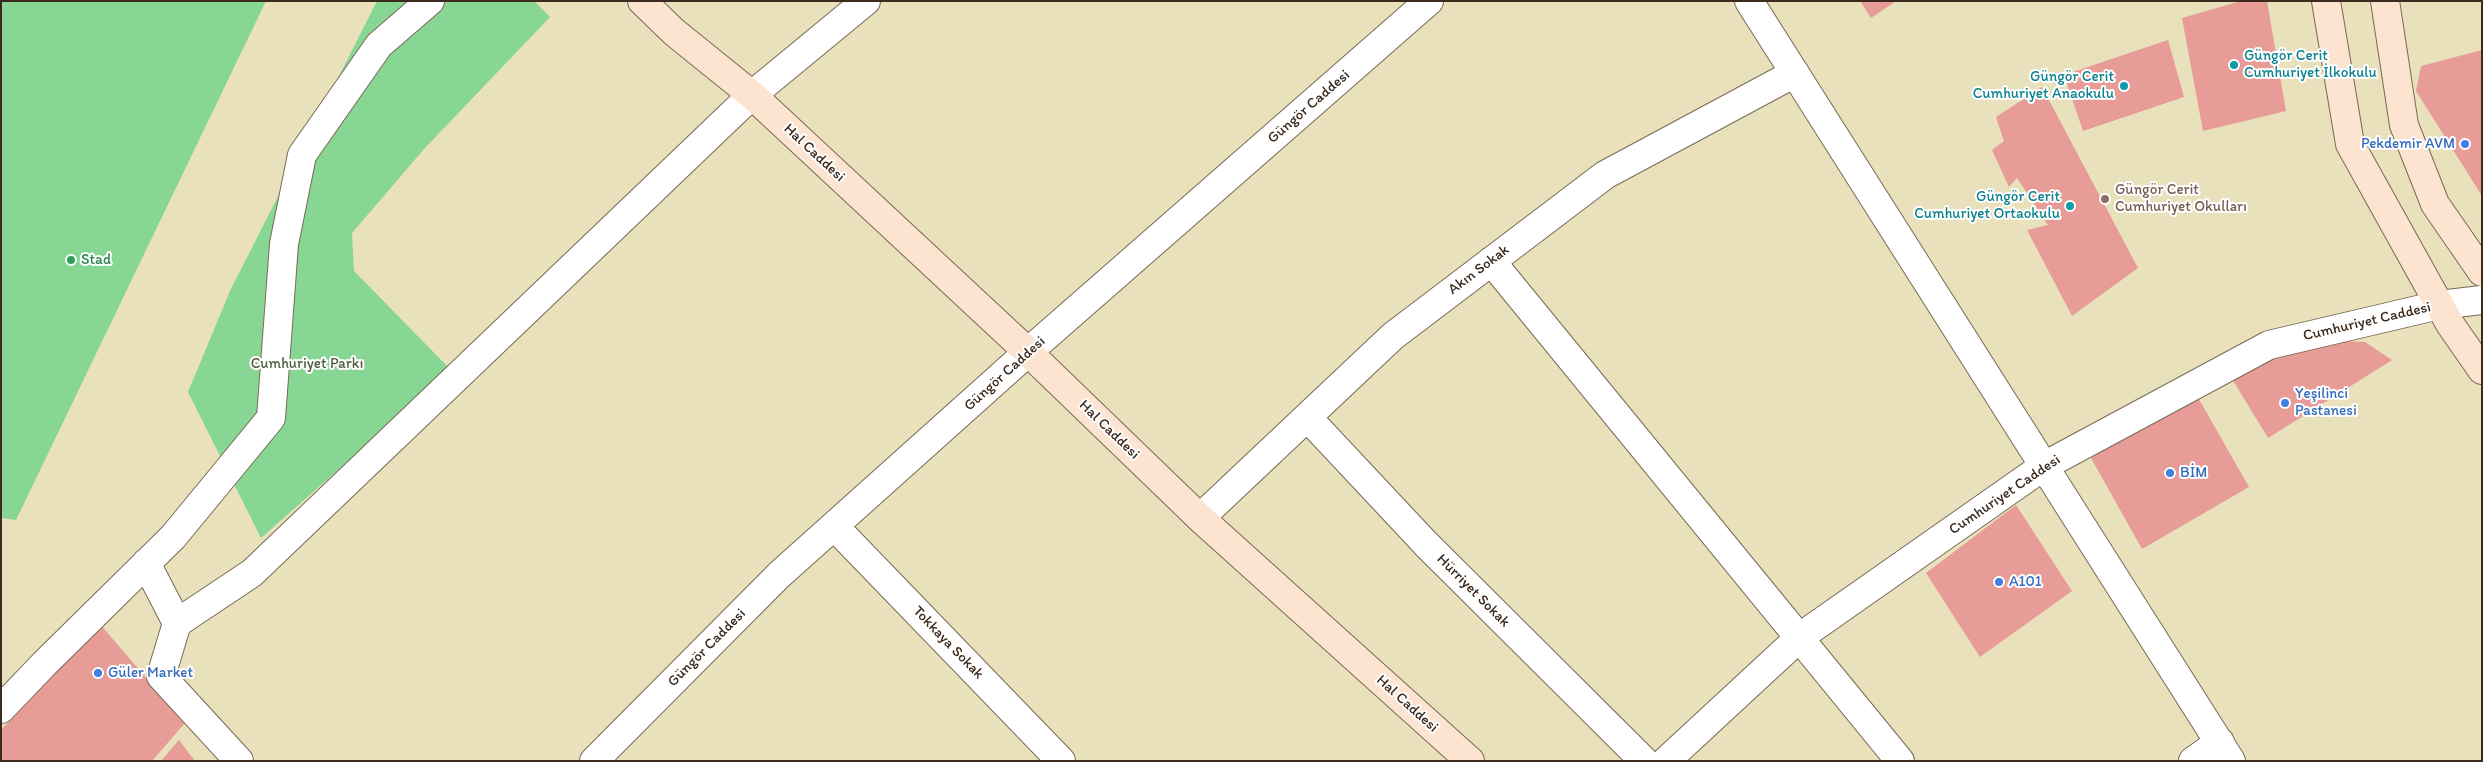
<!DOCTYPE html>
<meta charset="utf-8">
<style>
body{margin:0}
#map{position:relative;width:2483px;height:762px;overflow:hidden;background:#e9e0bc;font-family:Itim,sans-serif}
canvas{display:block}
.frame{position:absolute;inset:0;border:2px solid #3b2a1e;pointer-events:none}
</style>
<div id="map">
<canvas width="2483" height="762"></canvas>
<div class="frame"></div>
</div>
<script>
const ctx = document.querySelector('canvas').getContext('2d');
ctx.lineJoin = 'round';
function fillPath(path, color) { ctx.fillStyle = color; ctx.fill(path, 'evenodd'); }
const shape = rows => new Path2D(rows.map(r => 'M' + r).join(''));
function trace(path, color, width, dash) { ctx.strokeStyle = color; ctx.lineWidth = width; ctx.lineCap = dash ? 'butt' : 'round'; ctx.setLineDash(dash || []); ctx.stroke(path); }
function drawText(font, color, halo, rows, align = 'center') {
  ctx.font = font + ' Itim,sans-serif'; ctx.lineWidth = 4; ctx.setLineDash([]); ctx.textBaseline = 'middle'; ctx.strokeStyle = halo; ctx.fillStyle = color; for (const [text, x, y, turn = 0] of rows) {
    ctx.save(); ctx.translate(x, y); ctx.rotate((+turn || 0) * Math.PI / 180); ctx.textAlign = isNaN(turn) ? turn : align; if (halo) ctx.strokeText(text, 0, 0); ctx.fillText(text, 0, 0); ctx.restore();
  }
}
fillPath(shape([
 [1,1,266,1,16,520,1,518],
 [377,1,534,1,550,17,424,149,352,233,354,271,451,370,261,538,188,392,230,291]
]), '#88d694');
fillPath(shape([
 [1860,1,1896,1,1871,18],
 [2241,1,2267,1,2286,111,2203,131,2182,18],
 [2168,40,2184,97,2083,131,2064,75],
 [2482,50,2482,196,2416,91,2421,66],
 [2042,87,2138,268,2072,316,2027,230,2048,225,2017,178,2009,187,1992,150,2004,141,1996,117],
 [2318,340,2365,342,2392,360,2268,438,2226,369],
 [2196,394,2249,487,2142,549,2091,458],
 [2016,505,2072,591,1980,657,1926,573],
 [99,623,185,723,152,761,1,761,1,730],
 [179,740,195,761,161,761]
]), '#e79c97');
const street = shape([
 [1749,1,2231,761],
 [1491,261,1900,761],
 [1307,417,1426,544,1644,761],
 [1200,518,1393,336,1605,175,1795,73],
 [834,526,1061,761],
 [146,563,177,623,161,676,239,761],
 [177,623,252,573,752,95,866,1],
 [1,709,44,664,173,537,271,418,284,244,302,155,379,45,430,1],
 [594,761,779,575,1028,352,1429,1],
 [1666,761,1800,637,2044,466,2269,345,2439,305,2482,300],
 [2193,761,2220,742]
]);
const secondary = shape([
 [642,1,674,32,752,95,1028,352,1200,518,1470,761],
 [2326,1,2350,144,2450,324,2482,370],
 [2385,1,2404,125,2435,204,2482,272]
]);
trace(street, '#786a55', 30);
trace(secondary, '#786a55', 30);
trace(street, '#fff', 28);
trace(secondary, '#fde4d1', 28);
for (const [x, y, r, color] of [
 [2234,65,5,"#0f9aa8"],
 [2124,86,5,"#0f9aa8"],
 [2465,144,5,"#3f7fe0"],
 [2105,199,5,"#8d6e63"],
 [2070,206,5,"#0f9aa8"],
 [71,260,5,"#2e9e5b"],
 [2285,403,5,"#3f7fe0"],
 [2170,473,5,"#3f7fe0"],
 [1999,582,5,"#3f7fe0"],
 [98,673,5,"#3f7fe0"]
]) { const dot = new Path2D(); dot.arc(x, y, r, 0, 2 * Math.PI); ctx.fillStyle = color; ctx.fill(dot); trace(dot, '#fff', 2); }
drawText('15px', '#0d838f', '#fff', [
 ["Güngör Cerit",2244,56,"left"],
 ["Cumhuriyet İlkokulu",2244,73,"left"],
 ["Güngör Cerit",2114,77],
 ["Cumhuriyet Anaokulu",2114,94],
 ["Güngör Cerit",2060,197],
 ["Cumhuriyet Ortaokulu",2060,214]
], 'right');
drawText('15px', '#3b2a1e', '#fff', [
 ["Güngör Caddesi",1309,107,-41],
 ["Hal Caddesi",814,153,43],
 ["Akın Sokak",1479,270,-37],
 ["Cumhuriyet Caddesi",2367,322,-13],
 ["Güngör Caddesi",1005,374,-42],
 ["Hal Caddesi",1109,430,44],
 ["Cumhuriyet Caddesi",2005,495,-34],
 ["Hürriyet Sokak",1473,591,45],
 ["Tokkaya Sokak",948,643,46],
 ["Güngör Caddesi",707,648,-45],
 ["Hal Caddesi",1407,704,42]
]);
drawText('15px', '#366cbe', '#fff', [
 ["Pekdemir AVM",2455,144,"right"],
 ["Yeşilinci",2295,394],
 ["Pastanesi",2295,411],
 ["BİM",2180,473],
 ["A101",2009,582],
 ["Güler Market",108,673]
], 'left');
drawText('15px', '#785e54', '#fff', [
 ["Güngör Cerit",2115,190],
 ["Cumhuriyet Okulları",2115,207]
], 'left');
drawText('15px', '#27864d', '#fff', [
 ["Stad",81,260]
], 'left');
drawText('15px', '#525e41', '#fff', [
 ["Cumhuriyet Parkı",307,364]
]);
</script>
